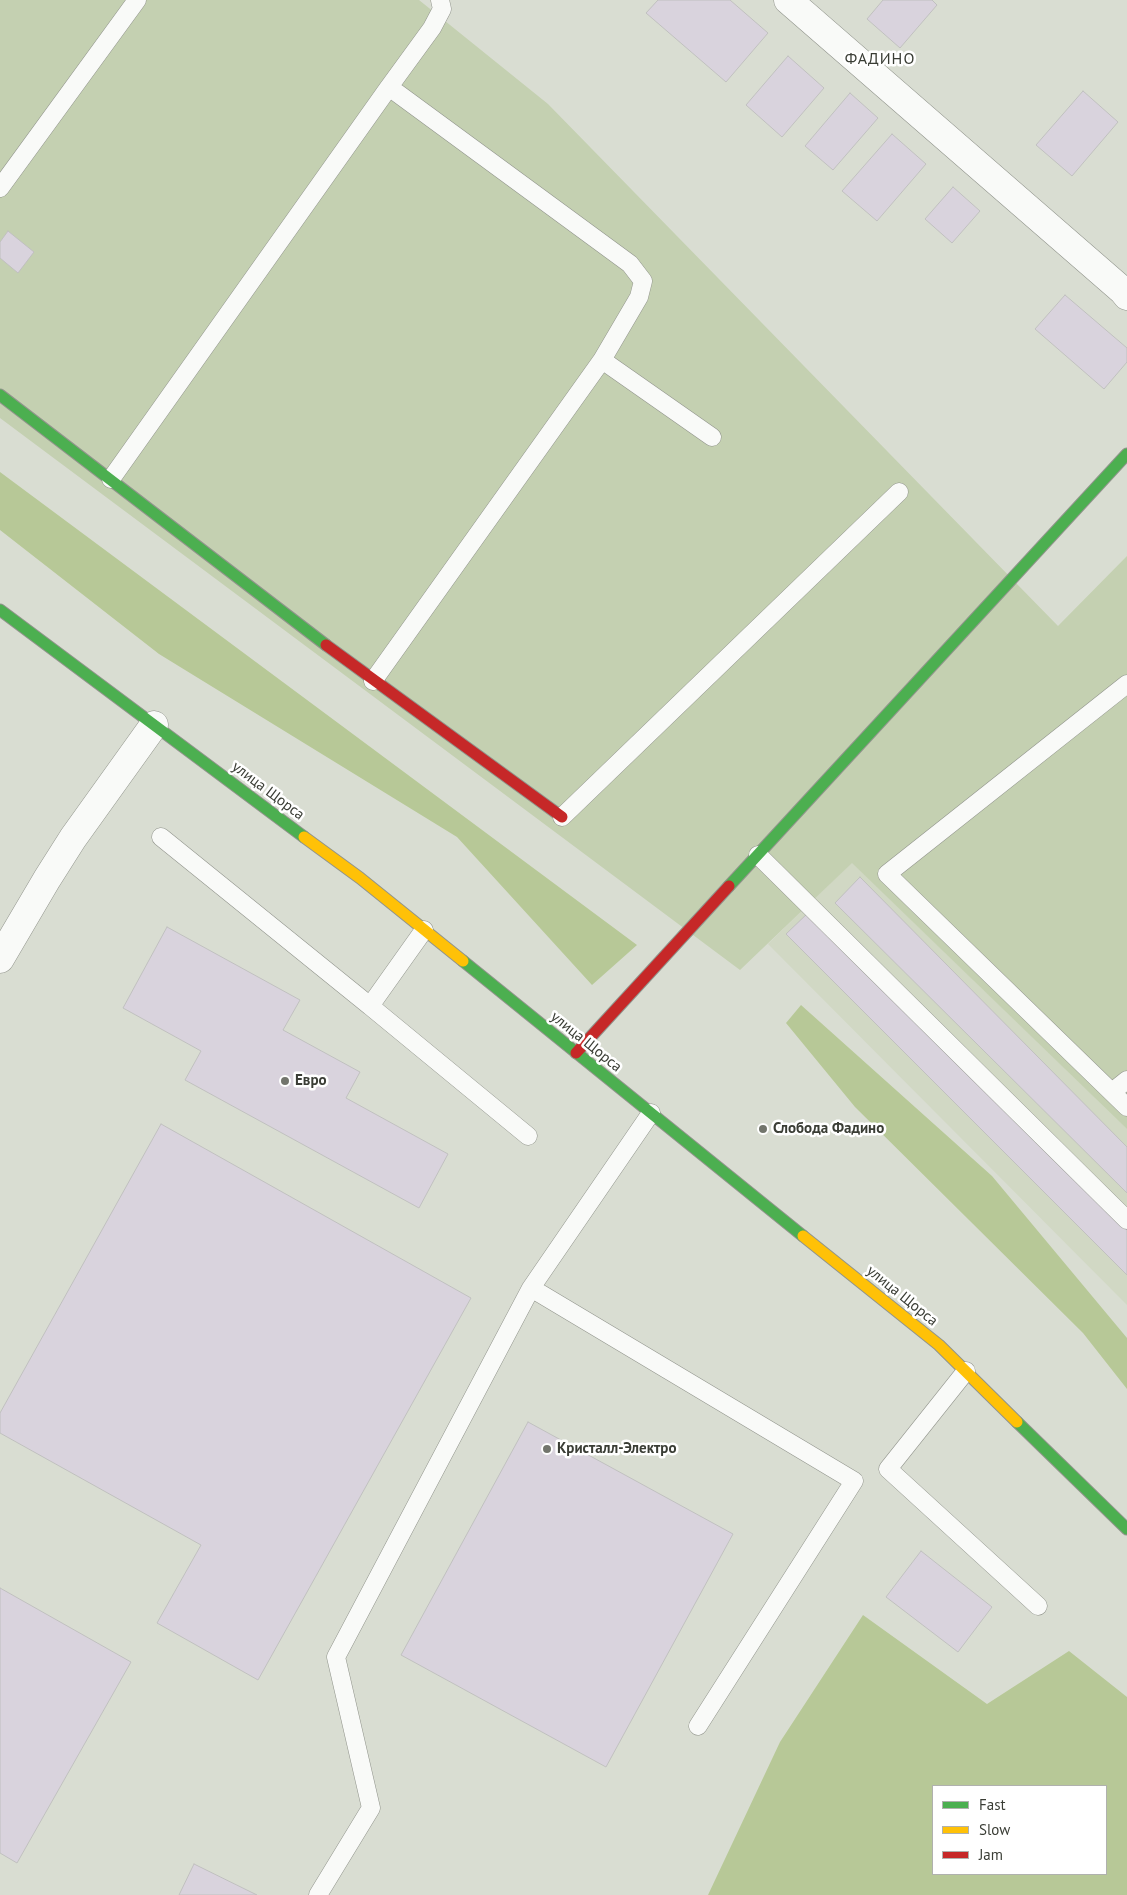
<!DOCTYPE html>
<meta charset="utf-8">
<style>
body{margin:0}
#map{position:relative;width:1127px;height:1895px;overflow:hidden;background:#d9ddd2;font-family:"PT Sans",sans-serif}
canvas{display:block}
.legend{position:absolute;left:932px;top:1785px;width:175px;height:90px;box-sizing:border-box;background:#fff;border:1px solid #b0b1ae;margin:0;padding:6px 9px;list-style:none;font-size:15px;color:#3a3d35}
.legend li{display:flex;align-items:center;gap:10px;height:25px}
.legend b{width:25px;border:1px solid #b0b1ae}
</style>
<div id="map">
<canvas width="1127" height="1895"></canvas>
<ul class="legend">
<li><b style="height:6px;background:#4caf50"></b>Fast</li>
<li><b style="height:6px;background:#ffc107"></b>Slow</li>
<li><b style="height:6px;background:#c62828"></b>Jam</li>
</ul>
</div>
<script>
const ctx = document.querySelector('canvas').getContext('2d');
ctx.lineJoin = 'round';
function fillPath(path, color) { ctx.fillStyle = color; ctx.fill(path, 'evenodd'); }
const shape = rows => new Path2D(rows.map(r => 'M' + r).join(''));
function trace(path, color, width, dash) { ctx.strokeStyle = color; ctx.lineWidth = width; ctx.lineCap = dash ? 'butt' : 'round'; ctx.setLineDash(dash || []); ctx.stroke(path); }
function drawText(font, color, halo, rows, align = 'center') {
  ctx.font = font + ' "PT Sans",sans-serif'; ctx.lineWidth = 5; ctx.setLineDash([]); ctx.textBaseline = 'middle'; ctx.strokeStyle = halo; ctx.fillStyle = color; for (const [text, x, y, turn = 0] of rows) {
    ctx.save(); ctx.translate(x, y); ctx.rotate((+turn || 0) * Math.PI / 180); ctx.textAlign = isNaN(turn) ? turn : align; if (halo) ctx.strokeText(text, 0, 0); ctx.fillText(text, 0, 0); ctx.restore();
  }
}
fillPath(shape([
 [852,862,1127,1129,1127,1305,768,944]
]), '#d1d8c4');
fillPath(shape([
 [0,0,419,0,548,104,1058,626,1127,556,1127,1129,852,863,740,970,0,418]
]), '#c4d0b1');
fillPath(shape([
 [0,472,637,945,592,985,457,837,159,654,0,530],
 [801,1005,992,1176,1127,1338,1127,1389,1083,1333,855,1107,786,1023],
 [863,1615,987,1704,1069,1651,1127,1697,1127,1895,708,1895,780,1742],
 [933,1786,1106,1786,1106,1874,933,1874]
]), '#b7c897');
const building = shape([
 [658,0,730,0,768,33,726,82,646,13,658,0],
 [883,0,932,0,937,5,900,48,867,19,883,0],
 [788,56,824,88,782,137,746,105,788,56],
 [1083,91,1118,122,1072,176,1036,145,1083,91],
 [850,93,878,118,833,170,805,146,850,93],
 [892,134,926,164,877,221,842,191,892,134],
 [953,187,980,211,952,243,925,219,953,187],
 [8,231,34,252,18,273,0,258,0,242,8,231],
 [1065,295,1127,348,1127,362,1104,389,1035,329,1065,295],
 [860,877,1127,1147,1127,1193,835,903,860,877],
 [809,912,1127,1230,1127,1275,786,934,809,912],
 [167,927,300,1000,283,1030,360,1072,346,1098,448,1154,419,1208,185,1080,201,1051,123,1008,167,927],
 [161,1124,471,1298,258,1680,157,1623,201,1545,0,1433,0,1413,161,1124],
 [528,1422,733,1534,606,1767,401,1655,528,1422],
 [921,1551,992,1607,958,1652,886,1597,921,1551],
 [0,1588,131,1662,17,1863,0,1853,0,1588],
 [194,1864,257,1895,179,1895,194,1864]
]);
fillPath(building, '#d9d3dd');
trace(building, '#c0c0bf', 1);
const lane = shape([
 [389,87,432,28,442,9,440,0],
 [0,188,137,0],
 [111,479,389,87,630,264,643,281,639,297,602,360,712,437],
 [373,681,602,360],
 [1127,684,887,874,1127,1107],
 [562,817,899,492],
 [161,837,370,1006],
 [758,855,1127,1220],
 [424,930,370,1006,528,1136],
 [1112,1092,1127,1080],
 [651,1113,531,1288,854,1481,698,1726],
 [966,1371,888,1469,1038,1606],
 [318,1895,371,1808,336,1657,531,1288]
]);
const street = shape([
 [788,0,1123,291,1127,296],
 [0,959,47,879,73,838,154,725]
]);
const fast = shape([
 [0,395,326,645],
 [0,610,304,837],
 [729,886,1127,454],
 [463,961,803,1236],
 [1017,1422,1127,1529]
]);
const slow = shape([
 [304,837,360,878,463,961],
 [803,1236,939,1345,1017,1422]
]);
const jam = shape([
 [326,645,562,817],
 [576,1053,729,886]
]);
trace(lane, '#91948c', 19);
trace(street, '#91948c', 29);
trace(fast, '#91948c', 13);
trace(slow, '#91948c', 13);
trace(jam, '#91948c', 13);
trace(lane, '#f9faf8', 18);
trace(street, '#f9faf8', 28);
trace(fast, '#4caf50', 11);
trace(slow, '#ffc107', 11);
trace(jam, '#c62828', 11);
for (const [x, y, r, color] of [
 [285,1081,5,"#72756c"],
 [763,1129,5,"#72756c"],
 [547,1449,5,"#72756c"]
]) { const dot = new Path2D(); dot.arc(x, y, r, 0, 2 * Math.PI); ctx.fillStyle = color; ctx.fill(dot); trace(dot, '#fff', 2); }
drawText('15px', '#3a3d35', '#fff', [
 ["улица Щорса",268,791,37],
 ["улица Щорса",586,1042,39],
 ["улица Щорса",902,1296,39]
]);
drawText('bold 15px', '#3a3d35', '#fff', [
 ["Евро",295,1081],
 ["Слобода Фадино",773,1129],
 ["Кристалл-Электро",557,1449]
], 'left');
ctx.letterSpacing = '1px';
drawText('16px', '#3a3d35', '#fff', [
 ["ФАДИНО",880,59]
]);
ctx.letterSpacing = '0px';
</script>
